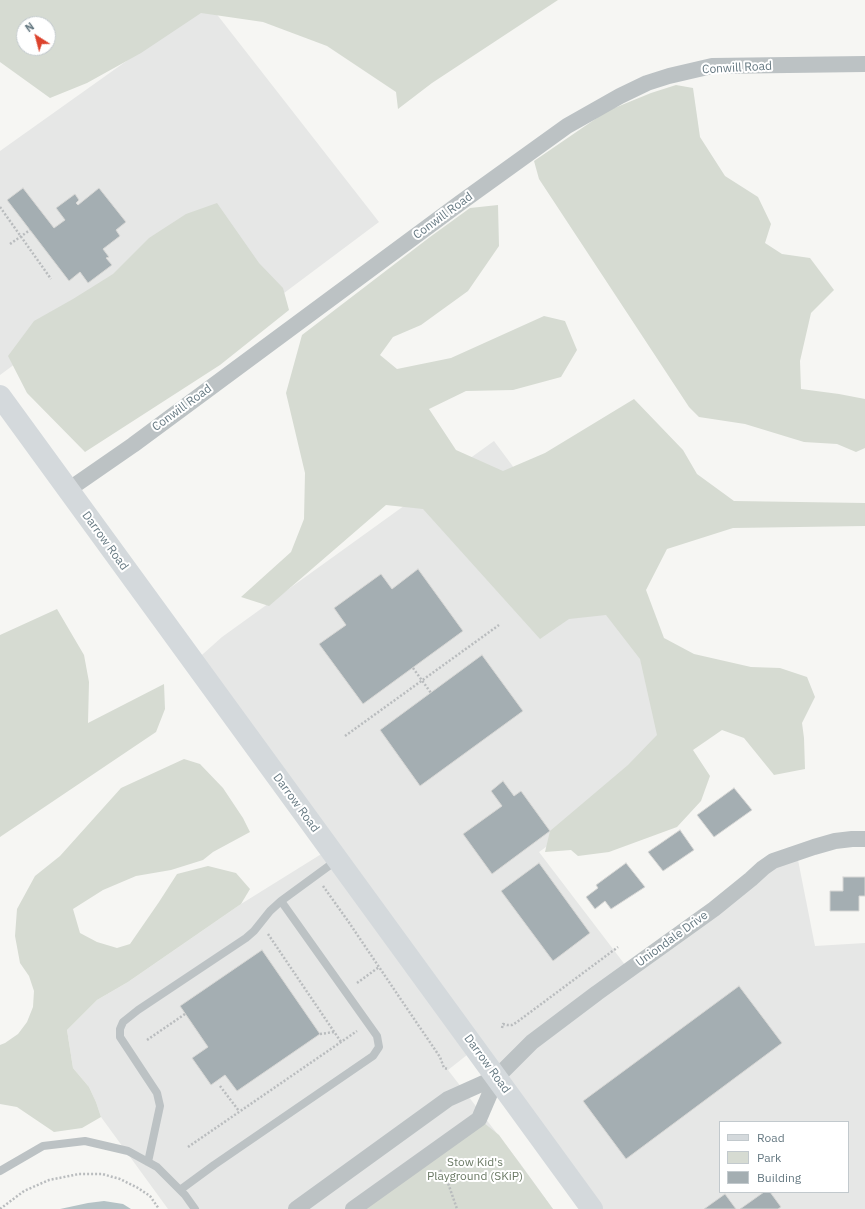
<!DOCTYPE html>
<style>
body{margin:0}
#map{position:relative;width:865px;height:1209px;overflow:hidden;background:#f6f6f3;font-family:"IBM Plex Sans",sans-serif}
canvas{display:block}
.legend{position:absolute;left:719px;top:1121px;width:130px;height:72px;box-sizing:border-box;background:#fff;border:1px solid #c2c9cd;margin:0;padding:5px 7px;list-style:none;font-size:12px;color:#667982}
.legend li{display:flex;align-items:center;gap:8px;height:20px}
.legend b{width:20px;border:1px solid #c2c9cd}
.north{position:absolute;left:16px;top:16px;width:40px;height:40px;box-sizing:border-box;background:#fff;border:1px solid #c2c9cd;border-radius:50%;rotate:324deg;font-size:11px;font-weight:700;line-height:16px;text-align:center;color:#667982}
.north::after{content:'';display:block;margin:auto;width:14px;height:18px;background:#dc432d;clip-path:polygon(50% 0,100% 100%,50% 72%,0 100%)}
</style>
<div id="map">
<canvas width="865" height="1209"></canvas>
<ul class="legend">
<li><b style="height:5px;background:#d4d9dc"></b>Road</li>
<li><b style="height:11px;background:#d6dbd2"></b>Park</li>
<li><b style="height:11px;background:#a4aeb2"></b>Building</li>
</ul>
<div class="north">N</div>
</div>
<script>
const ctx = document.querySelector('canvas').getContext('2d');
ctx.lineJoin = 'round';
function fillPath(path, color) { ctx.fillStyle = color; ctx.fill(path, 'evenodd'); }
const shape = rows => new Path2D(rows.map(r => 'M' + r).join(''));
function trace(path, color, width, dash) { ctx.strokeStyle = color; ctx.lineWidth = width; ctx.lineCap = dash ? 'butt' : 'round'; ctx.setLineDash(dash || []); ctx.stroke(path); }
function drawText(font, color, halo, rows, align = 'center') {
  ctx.font = font + ' "IBM Plex Sans",sans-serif'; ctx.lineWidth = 4; ctx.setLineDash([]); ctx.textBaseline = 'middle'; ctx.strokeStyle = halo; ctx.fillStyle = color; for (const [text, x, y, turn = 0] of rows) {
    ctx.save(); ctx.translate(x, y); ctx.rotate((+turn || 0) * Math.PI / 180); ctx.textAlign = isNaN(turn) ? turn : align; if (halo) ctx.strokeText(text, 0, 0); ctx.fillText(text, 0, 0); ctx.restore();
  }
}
fillPath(shape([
 [208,3,379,222,252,317,190,235,0,375,0,151],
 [494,441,709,730,539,852,629,970,497,1077,194,662,222,637],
 [323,853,472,1051,448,1070,519,1162,553,1209,168,1209,101,1117,96,1102,89,1087,73,1068,67,1030,97,1000,128,982,241,904],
 [798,860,815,946,865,943,865,1209,599,1209,504,1079,535,1046,776,865],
 [720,1122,848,1122,848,1192,720,1192]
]), '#e6e7e6');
fillPath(shape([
 [0,0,558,0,432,83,398,109,396,92,327,46,263,22,201,13,141,53,87,83,50,98,0,62],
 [24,24,48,24,48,48,24,48],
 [676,85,693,88,700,137,725,176,758,197,771,224,765,243,782,254,810,258,834,290,811,313,800,361,801,389,839,394,865,399,865,448,856,452,837,444,804,442,745,424,699,417,689,407,539,179,534,161,607,111,651,93],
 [217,203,259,263,283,288,289,310,220,365,85,452,27,393,8,356,34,321,73,299,113,274,149,238,186,214],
 [498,205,499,246,468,291,421,325,393,337,380,355,397,369,451,358,544,316,565,321,577,350,561,377,513,390,466,391,429,409,456,450,503,471,545,453,634,399,683,450,697,474,734,501,865,503,865,526,733,528,667,549,646,590,664,638,694,654,751,667,780,668,807,677,815,697,802,723,804,738,805,769,774,775,744,738,722,730,693,750,710,776,701,801,677,827,609,852,578,856,571,850,545,852,550,831,628,765,657,735,640,659,606,615,569,619,540,639,423,509,386,505,269,606,241,597,291,552,304,519,305,473,286,393,302,335,430,237,470,208],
 [57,609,84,655,89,682,88,723,164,684,165,709,156,732,0,837,0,635],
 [184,759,200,764,223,788,243,818,250,832,213,852,203,860,171,870,136,876,103,890,73,909,80,933,97,942,117,948,130,944,159,902,177,874,208,866,236,873,250,889,241,904,128,982,97,1000,67,1030,73,1068,89,1087,96,1102,101,1117,82,1128,54,1132,17,1107,0,1104,0,1045,5,1043,18,1034,27,1022,33,1007,34,991,29,976,20,963,15,936,17,909,35,876,60,856,121,788],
 [479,1119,499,1135,553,1209,354,1209]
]), '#d6dbd2');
fillPath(shape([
 [104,1201,123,1204,131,1209,60,1209,88,1203]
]), '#b4c2c5');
const building = shape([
 [23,188,54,228,65,220,56,208,75,194,79,200,76,203,78,205,99,188,126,222,116,230,120,236,103,249,109,257,106,258,112,265,88,283,80,272,69,281,7,200,23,188],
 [418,569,463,631,363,704,319,644,346,625,334,608,381,574,392,589,418,569],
 [482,655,523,711,420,786,380,730,482,655],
 [503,781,514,796,521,791,550,831,492,874,463,834,502,806,491,791,503,781],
 [734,788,752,810,714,837,697,815,734,788],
 [680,830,694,850,663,871,648,852,680,830],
 [539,863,590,933,553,961,501,891,539,863],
 [626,863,645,887,611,909,605,901,595,909,586,897,598,888,596,885,626,863],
 [843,877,865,877,865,896,859,896,859,911,830,911,830,891,843,891,843,877],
 [262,950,320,1034,237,1091,225,1075,211,1085,192,1058,208,1047,180,1006,262,950],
 [739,986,782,1043,626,1159,583,1101,739,986],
 [764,1192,770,1192,781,1207,778,1209,740,1209,764,1192],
 [725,1194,736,1209,704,1209,725,1194]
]);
fillPath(building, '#a4aeb2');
trace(building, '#d7d7d5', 1);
trace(shape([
 [0,207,51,279],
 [10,244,30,230],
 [413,668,431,693],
 [345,736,499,625],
 [323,886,348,921,406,1007,440,1057,444,1068,448,1069],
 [268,934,341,1042],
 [357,983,379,967],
 [502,1028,503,1024,507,1025,512,1025,517,1022,618,947],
 [320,1034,334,1032],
 [147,1040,185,1014],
 [220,1086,239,1111],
 [188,1147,357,1031],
 [440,1170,447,1180,457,1209],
 [0,1209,24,1191,49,1180,79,1174,102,1174,120,1179,138,1188,150,1196,159,1209]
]), '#b9bcbe', 2.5, [2, 2]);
trace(shape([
 [148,1162,160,1106,157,1093,120,1037,120,1029,123,1022,138,1010,246,938,254,931,270,911,281,901],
 [0,1171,43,1146,85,1141,128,1151,157,1167,185,1195,195,1209],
 [180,1190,214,1165,373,1056,379,1047,377,1036,281,901,337,860]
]), '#bcc2c4', 8);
trace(shape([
 [68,490,133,445,460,203,567,126,620,96,647,83,669,76,712,66,865,64],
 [296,1209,448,1099,497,1077],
 [353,1209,479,1119,497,1077,532,1042,597,993,714,909,751,879,763,868,773,861,814,847,835,841,852,839,865,839]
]), '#bcc2c4', 16);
trace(shape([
 [0,396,592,1209]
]), '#d4d9dc', 22);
drawText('12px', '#667982', '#fff', [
 ["Conwill Road",737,68,-3],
 ["Conwill Road",443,216,-36],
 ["Conwill Road",182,408,-36],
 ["Darrow Road",105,541,54],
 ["Darrow Road",296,803,54],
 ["Uniondale Drive",672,939,-36],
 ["Darrow Road",487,1064,54]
]);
drawText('12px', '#6b7a65', '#fff', [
 ["Stow Kid's",475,1163],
 ["Playground (SKiP)",475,1177]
]);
</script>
